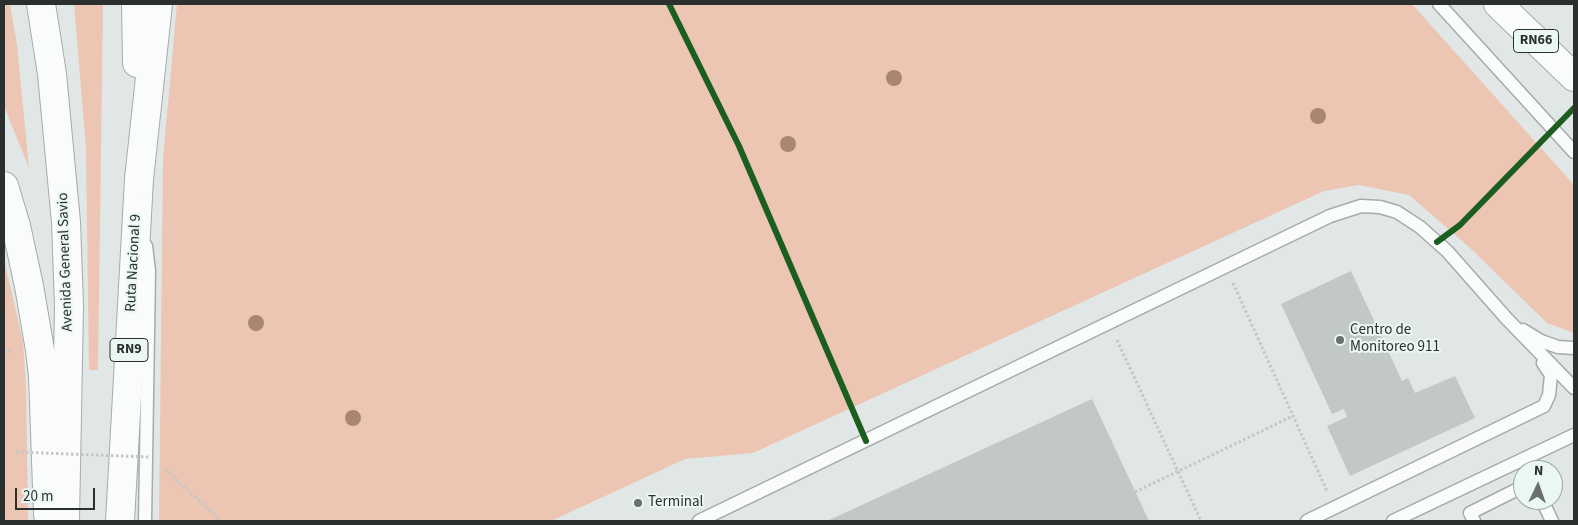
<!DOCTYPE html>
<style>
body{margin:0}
#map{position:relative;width:1578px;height:525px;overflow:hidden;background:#e0e7e6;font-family:"Source Sans 3",sans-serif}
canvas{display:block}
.frame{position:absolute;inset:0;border:5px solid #2b302f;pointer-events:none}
.north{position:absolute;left:1513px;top:460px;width:50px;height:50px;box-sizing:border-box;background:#eaf7f4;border:1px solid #9ea7a5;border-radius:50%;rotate:3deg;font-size:14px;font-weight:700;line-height:20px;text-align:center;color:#2b302f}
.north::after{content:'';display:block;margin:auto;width:18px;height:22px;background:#6a706f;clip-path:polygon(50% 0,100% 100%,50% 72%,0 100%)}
.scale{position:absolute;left:15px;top:488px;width:80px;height:22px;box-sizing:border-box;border:2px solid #2b302f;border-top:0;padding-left:6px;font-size:15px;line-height:18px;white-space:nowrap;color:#2b302f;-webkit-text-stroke:4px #eaf7f4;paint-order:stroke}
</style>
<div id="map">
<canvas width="1578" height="525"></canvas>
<div class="frame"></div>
<div class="north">N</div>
<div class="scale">20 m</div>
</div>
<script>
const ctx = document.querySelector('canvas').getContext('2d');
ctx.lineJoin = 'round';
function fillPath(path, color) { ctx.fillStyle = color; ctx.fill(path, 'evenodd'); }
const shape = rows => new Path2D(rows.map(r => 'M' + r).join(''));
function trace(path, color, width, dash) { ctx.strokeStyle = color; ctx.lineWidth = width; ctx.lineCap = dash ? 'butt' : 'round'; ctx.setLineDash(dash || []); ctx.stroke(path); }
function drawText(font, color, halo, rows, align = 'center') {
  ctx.font = font + ' "Source Sans 3",sans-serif'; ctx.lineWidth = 4; ctx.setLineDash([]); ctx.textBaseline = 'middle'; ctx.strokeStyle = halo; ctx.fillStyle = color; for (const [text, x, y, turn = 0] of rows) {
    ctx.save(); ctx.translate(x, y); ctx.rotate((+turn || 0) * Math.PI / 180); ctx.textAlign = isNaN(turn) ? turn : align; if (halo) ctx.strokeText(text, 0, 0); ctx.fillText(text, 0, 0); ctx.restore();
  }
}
fillPath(shape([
 [4,4,10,4,17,45,29,168,4,106],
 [74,4,103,4,98,370,89,370,86,148],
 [177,4,1412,4,1574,185,1574,333,1547,323,1469,247,1409,195,1359,185,1324,191,753,453,685,459,551,521,159,521,163,159],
 [4,259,23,342,26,388,28,521,4,521]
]), '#ecc5b3');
fillPath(shape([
 [1351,271,1402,381,1408,378,1415,393,1455,376,1475,418,1350,476,1327,426,1347,417,1344,409,1332,414,1281,304],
 [1092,399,1149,521,827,521]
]), '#c2c8c7');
const lane = shape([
 [1439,4,1574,152],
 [1523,330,1541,341,1558,347,1574,348],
 [1542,500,1552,521],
 [145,521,149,271,146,246],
 [699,521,1330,216,1361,206,1380,207,1397,212,1420,227,1447,251,1507,319,1574,388],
 [1307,521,1544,406,1549,395,1551,375,1543,363],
 [1393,521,1574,435],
 [1474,521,1470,513,1516,490,1523,489]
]);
const primary = shape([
 [120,521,139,179]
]);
const highway = shape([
 [41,4,52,74,66,222,69,306,65,521],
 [136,4,137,63],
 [1498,4,1574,77],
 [139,179,158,4],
 [4,186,16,226,29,286,40,350,43,376,48,515]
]);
trace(lane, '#a6abab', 15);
trace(primary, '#a6abab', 30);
trace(highway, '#a6abab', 30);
trace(shape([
 [1460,225,1529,153],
 [1233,283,1327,491],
 [1117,340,1201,521],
 [4,350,14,351],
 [165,469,221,521],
 [1135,492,1293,416]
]), '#c5c7c7', 3, [2.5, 2.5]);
trace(lane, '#fafbfb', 12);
trace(primary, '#fafbfb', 28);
trace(highway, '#fafbfb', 28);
trace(shape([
 [16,452,149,457]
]), '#c5c7c7', 3, [2.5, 2.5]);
trace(shape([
 [669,4,739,146,866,441],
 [1437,242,1460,225,1574,108]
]), '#1b5e20', 6);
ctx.fillStyle = '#a98672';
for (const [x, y] of [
 [894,78],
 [1318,116],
 [788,144],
 [256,323],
 [353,418]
]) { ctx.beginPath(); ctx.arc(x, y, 8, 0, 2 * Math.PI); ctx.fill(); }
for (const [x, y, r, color] of [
 [1340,340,5,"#6a706f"],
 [638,503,5,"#6a706f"]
]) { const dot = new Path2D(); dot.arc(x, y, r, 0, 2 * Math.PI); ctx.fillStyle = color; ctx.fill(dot); trace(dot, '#eaf7f4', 2); }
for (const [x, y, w] of [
 [1536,41,45],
 [129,350,38]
]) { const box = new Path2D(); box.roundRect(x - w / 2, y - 11.5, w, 23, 4); ctx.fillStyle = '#eaf7f4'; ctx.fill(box); trace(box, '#2b302f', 1); }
drawText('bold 14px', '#2b302f', null, [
 ["RN66",1536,41],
 ["RN9",129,350]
]);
drawText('15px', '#2b302f', '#eaf7f4', [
 ["Avenida General Savio",66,262,-92],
 ["Ruta Nacional 9",134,263,-87]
]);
drawText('15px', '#2b302f', '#eaf7f4', [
 ["Centro de",1350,331],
 ["Monitoreo 911",1350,348],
 ["Terminal",648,503]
], 'left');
</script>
